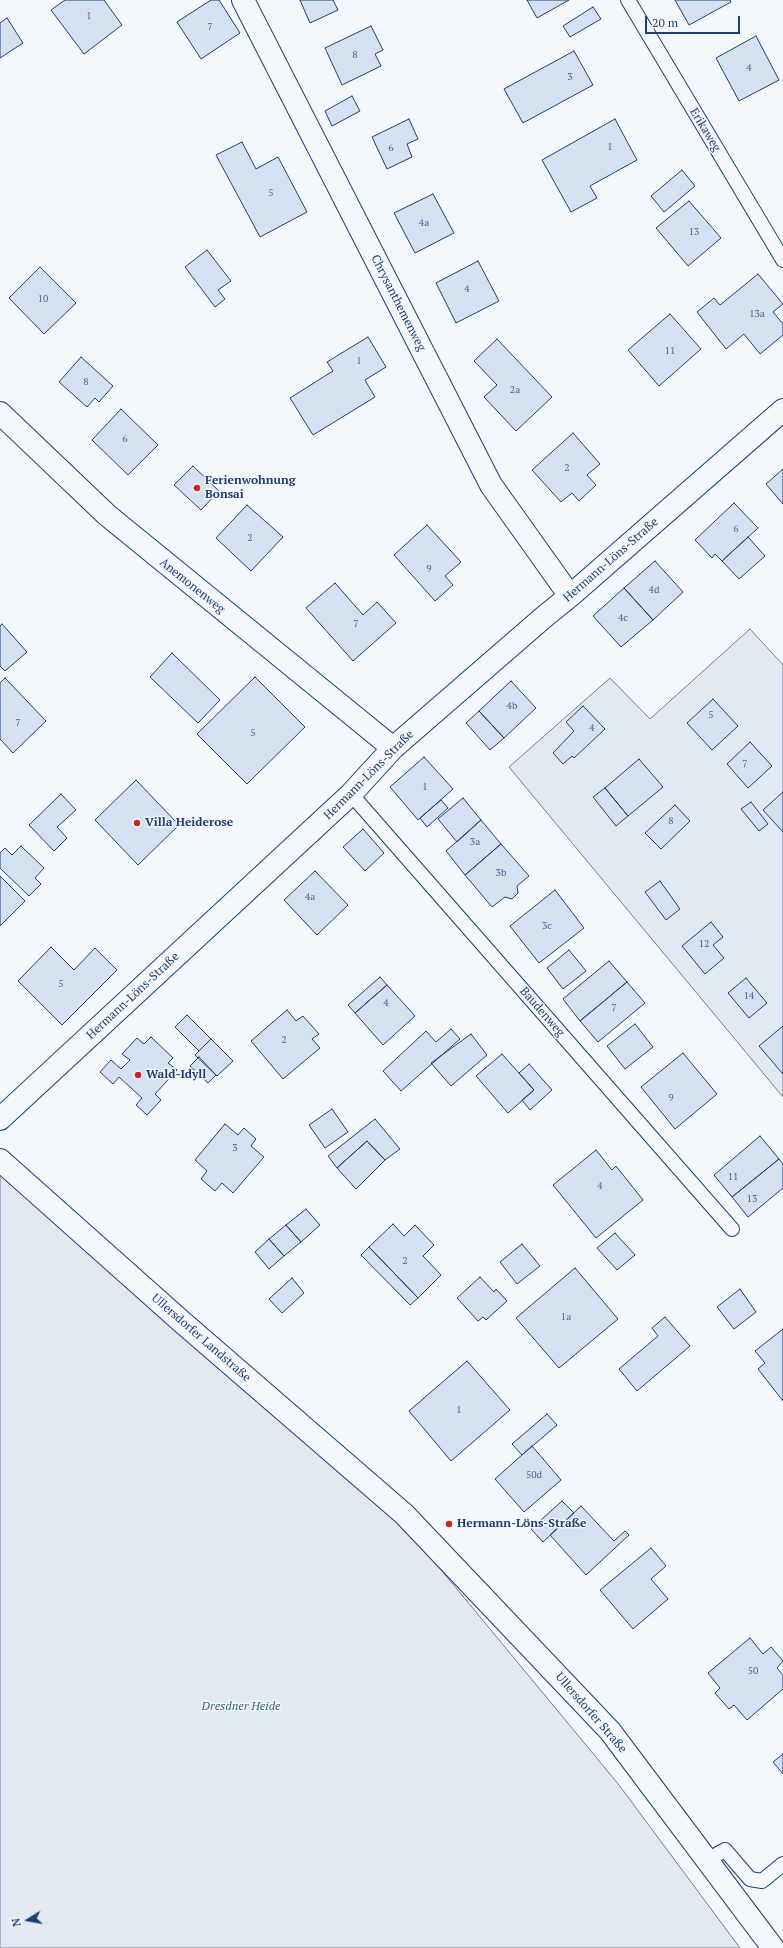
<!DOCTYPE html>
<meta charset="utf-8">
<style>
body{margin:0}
#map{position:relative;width:783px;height:1948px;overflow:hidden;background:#f4f7fb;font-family:"PT Serif",serif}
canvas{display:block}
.north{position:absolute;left:8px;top:1900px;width:40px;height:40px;-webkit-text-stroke:3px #f4f7fb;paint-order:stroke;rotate:259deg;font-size:11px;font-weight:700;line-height:16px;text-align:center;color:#1d3f73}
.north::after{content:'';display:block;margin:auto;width:14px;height:18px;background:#1d3f73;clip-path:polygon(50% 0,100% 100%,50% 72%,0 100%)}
.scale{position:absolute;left:645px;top:16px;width:95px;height:18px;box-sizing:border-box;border:2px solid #1d3f73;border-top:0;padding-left:5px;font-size:12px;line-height:14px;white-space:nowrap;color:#1d3f73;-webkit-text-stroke:3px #f4f7fb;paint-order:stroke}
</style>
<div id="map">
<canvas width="783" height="1948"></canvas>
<div class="north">N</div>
<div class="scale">20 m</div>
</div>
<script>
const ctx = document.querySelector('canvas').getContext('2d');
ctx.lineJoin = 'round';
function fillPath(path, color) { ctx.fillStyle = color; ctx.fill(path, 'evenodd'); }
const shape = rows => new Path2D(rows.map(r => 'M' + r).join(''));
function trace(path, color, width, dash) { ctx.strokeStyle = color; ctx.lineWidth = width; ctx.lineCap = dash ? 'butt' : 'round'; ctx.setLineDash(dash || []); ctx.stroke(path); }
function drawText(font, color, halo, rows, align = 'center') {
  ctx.font = font + ' "PT Serif",serif'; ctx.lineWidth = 3; ctx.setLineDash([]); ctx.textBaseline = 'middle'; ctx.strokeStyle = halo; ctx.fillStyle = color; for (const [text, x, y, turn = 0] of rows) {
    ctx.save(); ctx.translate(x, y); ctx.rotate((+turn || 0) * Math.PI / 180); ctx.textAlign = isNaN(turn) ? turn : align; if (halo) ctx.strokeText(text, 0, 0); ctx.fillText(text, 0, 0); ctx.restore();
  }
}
const green = shape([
 [750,629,783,665,783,1097,509,767,610,678,650,719,750,629],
 [0,1160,409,1531,619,1785,740,1948,0,1948,0,1160]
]);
fillPath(green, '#e3e9f0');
trace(green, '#687fa3', 1);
const building = shape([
 [65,0,104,0,122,25,84,54,51,10,65,0],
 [211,0,219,0,240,33,201,59,177,22,211,0],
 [300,0,333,0,338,10,310,23,300,0],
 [527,0,569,0,537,18,527,0],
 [675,0,730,0,731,2,689,25,675,0],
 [593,7,601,19,570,37,563,26,593,7],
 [7,18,23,43,0,58,0,23,7,18],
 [371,26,383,50,375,54,381,66,342,85,325,48,371,26],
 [756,36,779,80,739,101,716,58,756,36],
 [574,51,593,85,523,123,504,89,574,51],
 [352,96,360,111,332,126,325,111,352,96],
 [409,119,418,139,407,144,412,157,387,169,372,137,409,119],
 [615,119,637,160,590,186,597,198,571,212,542,160,615,119],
 [242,142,256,169,278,157,307,212,260,237,216,155,242,142],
 [682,170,695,186,664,212,651,196,682,170],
 [433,194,454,233,415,253,394,213,433,194],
 [689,201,721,238,688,266,656,228,689,201],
 [207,250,231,281,218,290,225,299,215,307,185,267,207,250],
 [478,261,499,301,456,323,436,283,478,261],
 [40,267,76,303,44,334,9,298,40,267],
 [758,274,783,304,773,312,783,324,783,335,760,354,744,334,726,349,697,312,714,298,720,305,758,274],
 [670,314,701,349,659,386,628,350,670,314],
 [368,337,386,367,365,380,375,397,313,435,290,398,333,371,327,362,368,337],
 [497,339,552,397,516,431,484,397,497,385,474,361,497,339],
 [81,357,113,386,99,402,95,398,87,407,59,382,81,357],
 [121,409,158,445,128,475,92,440,121,409],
 [573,433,600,464,587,475,596,485,579,501,572,493,561,502,532,470,573,433],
 [193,466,219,491,201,510,174,485,193,466],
 [783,469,783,504,766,484,783,469],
 [734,503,758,528,722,561,715,554,712,558,695,540,734,503],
 [247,505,283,537,251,571,216,538,247,505],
 [427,525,461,562,445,576,453,585,435,601,394,555,427,525],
 [748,537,765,556,739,579,722,561,748,537],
 [655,561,683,592,653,620,624,588,655,561],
 [335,583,363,615,377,602,396,623,353,661,306,608,335,583],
 [624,588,653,620,621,647,593,616,624,588],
 [2,624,27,652,5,671,0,666,0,626,2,624],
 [172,653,220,700,198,723,150,677,172,653],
 [255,677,305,727,247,784,197,734,255,677],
 [5,678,46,721,13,753,0,739,0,683,5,678],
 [511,681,536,708,504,738,479,711,511,681],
 [713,699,738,726,712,750,687,723,713,699],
 [583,706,605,729,574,758,572,756,563,764,553,753,574,731,566,722,583,706],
 [479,711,504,738,490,750,466,723,479,711],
 [750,742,772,766,748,788,727,764,750,742],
 [424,757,453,789,418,820,390,787,424,757],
 [639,759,663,787,628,816,605,788,639,759],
 [136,780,179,825,138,865,95,820,136,780],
 [605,788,628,816,616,826,593,797,605,788],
 [783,792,783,832,763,810,783,792],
 [61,794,76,810,57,827,67,838,54,851,29,825,61,794],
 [463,798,481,820,457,842,438,819,463,798],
 [441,800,448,808,427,827,420,818,441,800],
 [751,802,768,824,759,831,741,809,751,802],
 [675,805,690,821,661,849,645,833,675,805],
 [481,820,501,844,465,875,446,851,481,820],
 [363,829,384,853,365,871,343,847,363,829],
 [501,844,529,876,517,886,518,893,512,899,505,897,492,907,465,875,501,844],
 [21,846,44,868,35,878,41,884,29,896,0,868,0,853,5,848,12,855,21,846],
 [315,871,348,905,317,935,284,900,315,871],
 [0,876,25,901,0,926,0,876],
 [660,881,680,909,666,920,645,892,660,881],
 [555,890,584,928,539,963,510,926,555,890],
 [711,922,723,937,713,945,724,958,705,974,682,946,711,922],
 [51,947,74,970,95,948,117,970,62,1025,18,981,51,947],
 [569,950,586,971,563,989,547,968,569,950],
 [609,961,627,982,580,1021,563,999,609,961],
 [380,977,387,985,355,1013,348,1005,380,977],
 [746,978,767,1003,749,1018,728,993,746,978],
 [627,982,645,1003,598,1042,580,1021,627,982],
 [387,985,415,1016,383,1045,355,1013,387,985],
 [287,1010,296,1021,303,1016,319,1034,312,1039,320,1048,283,1079,251,1041,287,1010],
 [187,1015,211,1039,199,1051,175,1027,187,1015],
 [635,1024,653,1047,625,1069,607,1046,635,1024],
 [783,1026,783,1073,782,1073,759,1046,783,1026],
 [451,1029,460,1039,401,1091,383,1071,426,1031,436,1042,451,1029],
 [471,1034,487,1055,451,1086,431,1063,471,1034],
 [151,1037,173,1058,168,1063,177,1070,155,1094,161,1100,147,1115,136,1105,142,1098,119,1077,113,1084,100,1072,111,1060,121,1069,130,1060,122,1054,137,1038,144,1044,151,1037],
 [211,1039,233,1061,217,1076,195,1055,211,1039],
 [683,1053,717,1094,675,1129,641,1087,683,1053],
 [502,1054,534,1090,508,1113,476,1076,502,1054],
 [199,1057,216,1075,208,1083,190,1066,199,1057],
 [529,1064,552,1090,530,1110,522,1100,534,1090,519,1073,529,1064],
 [332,1109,348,1132,325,1148,309,1125,332,1109],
 [375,1119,400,1149,385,1160,367,1141,337,1168,328,1156,375,1119],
 [225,1124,238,1135,244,1128,256,1139,251,1146,264,1157,233,1193,222,1183,215,1191,201,1179,207,1171,195,1160,225,1124],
 [760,1136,779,1159,732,1197,714,1175,760,1136],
 [367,1141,385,1160,356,1189,337,1168,367,1141],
 [596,1150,612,1170,616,1166,643,1200,596,1238,553,1185,596,1150],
 [779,1159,783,1164,783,1188,748,1217,732,1197,779,1159],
 [306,1209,320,1225,301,1242,286,1225,306,1209],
 [393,1224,404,1236,415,1225,434,1245,423,1256,441,1275,418,1298,369,1247,393,1224],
 [286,1225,301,1242,284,1256,269,1239,286,1225],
 [615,1233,635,1255,617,1270,597,1248,615,1233],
 [269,1239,284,1256,269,1269,255,1252,269,1239],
 [522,1244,540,1266,517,1284,500,1262,522,1244],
 [369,1247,418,1298,410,1305,361,1255,369,1247],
 [575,1268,618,1319,559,1368,516,1318,575,1268],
 [480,1277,494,1292,496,1289,507,1301,486,1320,483,1317,478,1321,457,1298,480,1277],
 [292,1278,304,1293,282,1313,269,1299,292,1278],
 [740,1289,756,1312,734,1329,717,1307,740,1289],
 [665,1317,690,1346,637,1391,619,1369,658,1336,652,1328,665,1317],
 [783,1329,783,1401,758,1369,765,1363,755,1351,783,1329],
 [467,1361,510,1410,451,1461,409,1411,467,1361],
 [547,1414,557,1425,522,1455,512,1444,547,1414],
 [532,1446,561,1480,524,1512,495,1479,532,1446],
 [562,1501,574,1513,543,1542,531,1529,562,1501],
 [581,1506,614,1541,625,1531,629,1535,586,1575,550,1535,581,1506],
 [651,1548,666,1566,651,1579,668,1599,633,1629,600,1590,651,1548],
 [750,1638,763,1654,771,1647,783,1661,777,1668,783,1675,783,1689,747,1720,734,1705,729,1709,715,1693,720,1688,708,1673,750,1638],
 [783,1754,783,1774,773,1762,783,1754]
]);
fillPath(building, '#d5e0f0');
trace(building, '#1d3f73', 1);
const lane = shape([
 [628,0,783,260],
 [351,794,732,1229],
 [707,1860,725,1850,750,1879,762,1881,783,1864]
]);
const street = shape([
 [243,0,491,485,570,596],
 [0,413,107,515,393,748],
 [0,1119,351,794,393,748,544,617,570,596,783,410]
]);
const secondary = shape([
 [0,1160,182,1322,404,1514,610,1731,773,1948]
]);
trace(lane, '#1d3f73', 16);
trace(street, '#1d3f73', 24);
trace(secondary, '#1d3f73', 24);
trace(lane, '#f4f7fb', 14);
trace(street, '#f4f7fb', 22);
trace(secondary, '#f4f7fb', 22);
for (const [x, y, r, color] of [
 [197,488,4,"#c62828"],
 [137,823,4,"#c62828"],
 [138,1075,4,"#c62828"],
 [449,1524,4,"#c62828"]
]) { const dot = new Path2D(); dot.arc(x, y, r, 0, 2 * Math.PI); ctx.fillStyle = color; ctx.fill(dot); trace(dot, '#f4f7fb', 1.5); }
drawText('10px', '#4b6792', null, [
 ["1",89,16],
 ["7",210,27],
 ["8",355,55],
 ["4",749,68],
 ["3",570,77],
 ["1",610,147],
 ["6",391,148],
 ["5",271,193],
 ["4a",424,223],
 ["13",694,232],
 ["4",467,289],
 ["10",43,299],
 ["13a",757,314],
 ["11",670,351],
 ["1",359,361],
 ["8",86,382],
 ["2a",515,390],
 ["6",125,439],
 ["2",567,468],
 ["6",736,529],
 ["2",250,538],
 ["9",429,569],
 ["4d",654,590],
 ["4c",623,618],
 ["7",356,624],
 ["4b",512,706],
 ["5",711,715],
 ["7",18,723],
 ["4",592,728],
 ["5",253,733],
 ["7",745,764],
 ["1",425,787],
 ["8",671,821],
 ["3a",475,842],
 ["3b",501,873],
 ["4a",310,897],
 ["3c",547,926],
 ["12",704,944],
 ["5",61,984],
 ["14",749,996],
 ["4",386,1003],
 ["7",614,1008],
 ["2",284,1040],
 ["9",671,1098],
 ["3",235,1148],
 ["11",733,1177],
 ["4",600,1186],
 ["13",752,1199],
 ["2",405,1261],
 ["1a",566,1317],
 ["1",459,1410],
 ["50d",534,1475],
 ["50",753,1671]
]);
drawText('12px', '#1d3f73', '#f4f7fb', [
 ["Erikaweg",705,130,59],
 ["Chrysanthemenweg",398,303,63],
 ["Hermann-Löns-Straße",611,560,-41],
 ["Anemonenweg",192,586,39],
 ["Hermann-Löns-Straße",369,775,-45],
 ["Hermann-Löns-Straße",133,996,-43],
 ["Baudenweg",542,1012,49],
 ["Ullersdorfer Landstraße",201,1338,41],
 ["Ullersdorfer Straße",591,1713,49]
]);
drawText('bold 12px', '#1d3f73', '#f4f7fb', [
 ["Ferienwohnung",205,481],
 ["Bonsai",205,495],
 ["Villa Heiderose",145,823],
 ["Wald-Idyll",146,1075],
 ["Hermann-Löns-Straße",457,1524]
], 'left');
drawText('italic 12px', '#2c6c60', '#f4f7fb', [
 ["Dresdner Heide",241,1707]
]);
</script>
